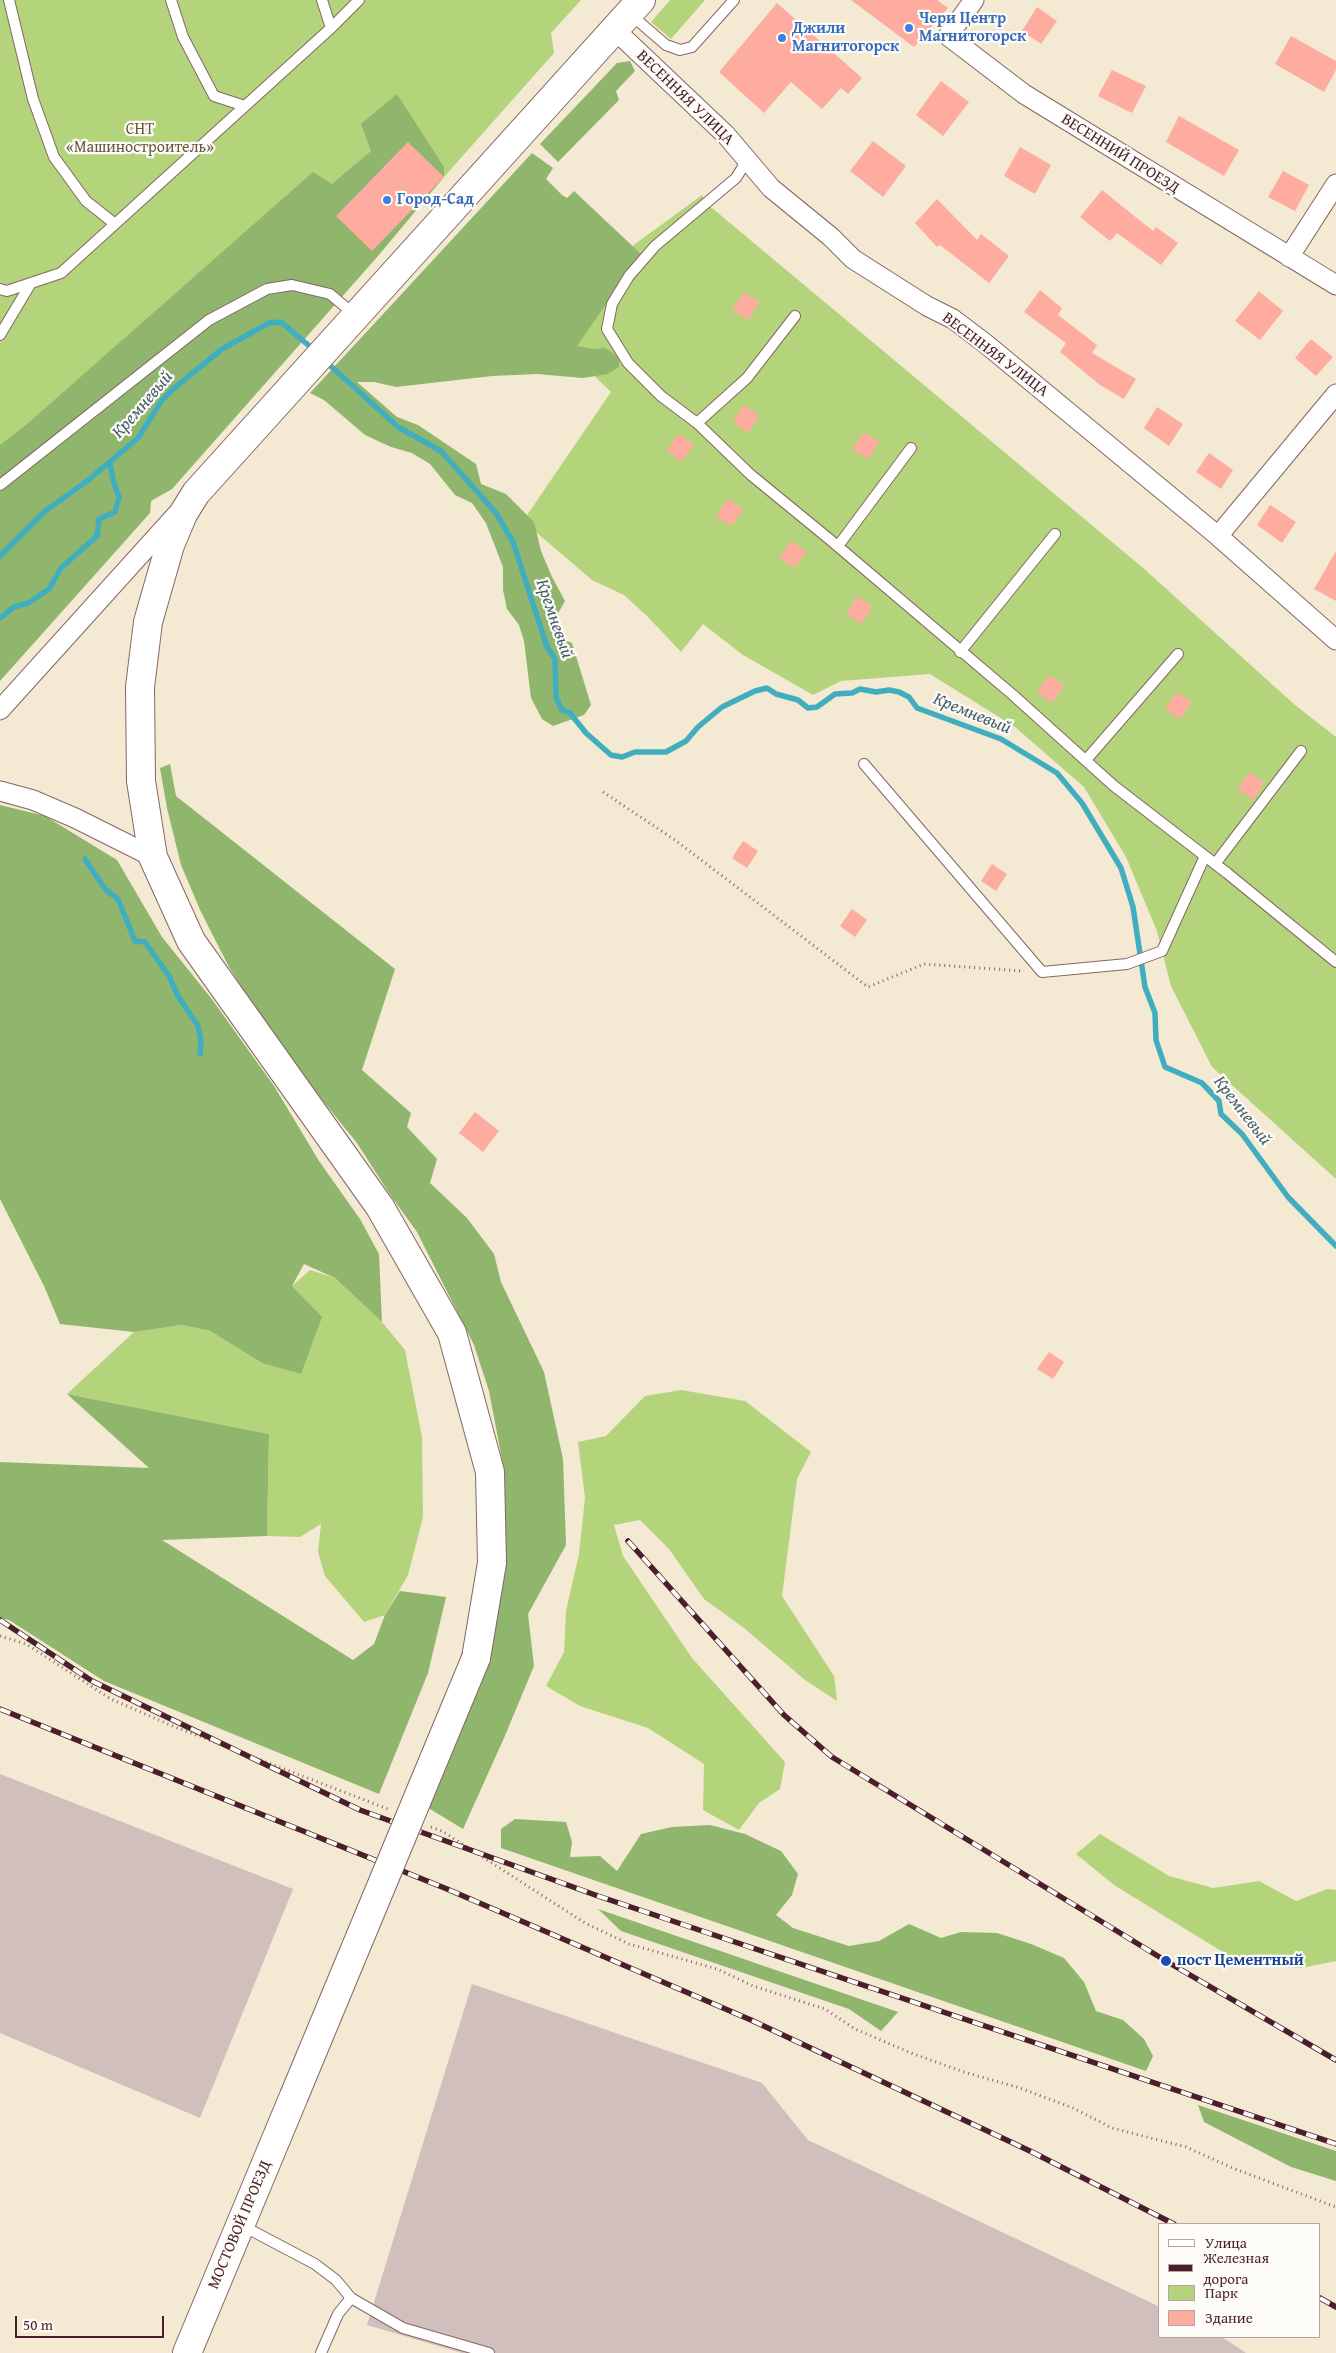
<!DOCTYPE html>
<meta charset="utf-8">
<style>
body{margin:0}
#map{position:relative;width:1336px;height:2353px;overflow:hidden;background:#f4e9d2;font-family:"Gentium Book Plus",serif}
canvas{display:block}
.legend{position:absolute;left:1158px;top:2223px;width:162px;height:115px;box-sizing:border-box;background:#fdfcf7;border:1px solid #b5a4a5;margin:0;padding:6px 9px;list-style:none;font-size:15px;color:#4a1f2b}
.legend li{display:flex;align-items:center;gap:10px;height:25px}
.legend b{width:25px;border:1px solid #b5a4a5}
.scale{position:absolute;left:15px;top:2316px;width:149px;height:22px;box-sizing:border-box;border:2px solid #4a1f2b;border-top:0;padding-left:6px;font-size:15px;line-height:18px;white-space:nowrap;color:#4a1f2b;-webkit-text-stroke:4px #fdfcf7;paint-order:stroke}
</style>
<div id="map">
<canvas width="1336" height="2353"></canvas>
<ul class="legend">
<li><b style="height:6px;background:#fff"></b>Улица</li>
<li><b style="height:6px;background:#4a1f2b"></b>Железная дорога</li>
<li><b style="height:14px;background:#b4d47c"></b>Парк</li>
<li><b style="height:14px;background:#fdac9f"></b>Здание</li>
</ul>
<div class="scale">50 m</div>
</div>
<script>
const ctx = document.querySelector('canvas').getContext('2d');
ctx.lineJoin = 'round';
function fillPath(path, color) { ctx.fillStyle = color; ctx.fill(path, 'evenodd'); }
const shape = rows => new Path2D(rows.map(r => 'M' + r).join(''));
function trace(path, color, width, dash) { ctx.strokeStyle = color; ctx.lineWidth = width; ctx.lineCap = dash ? 'butt' : 'round'; ctx.setLineDash(dash || []); ctx.stroke(path); }
function drawText(font, color, halo, rows, align = 'center') {
  ctx.font = font + ' "Gentium Book Plus",serif'; ctx.lineWidth = 4.5; ctx.setLineDash([]); ctx.textBaseline = 'middle'; ctx.strokeStyle = halo; ctx.fillStyle = color; for (const [text, x, y, turn = 0] of rows) {
    ctx.save(); ctx.translate(x, y); ctx.rotate((+turn || 0) * Math.PI / 180); ctx.textAlign = isNaN(turn) ? turn : align; if (halo) ctx.strokeText(text, 0, 0); ctx.fillText(text, 0, 0); ctx.restore();
  }
}
fillPath(shape([
 [0,1774,293,1889,200,2118,0,2033],
 [472,1984,762,2083,808,2140,1160,2307,1160,2337,1222,2337,1246,2353,462,2353,367,2325]
]), '#d1bfbd');
fillPath(shape([
 [0,0,581,0,551,33,554,53,444,177,0,448],
 [670,0,705,0,671,39,651,22],
 [702,195,706,203,1142,567,1295,705,1336,737,1336,1179,1212,1067,1171,986,1157,931,1126,857,1084,787,1015,727,930,674,841,681,813,695,743,655,703,624,681,652,648,617,624,595,592,580,523,521,611,392,564,347,631,247],
 [310,1270,335,1278,382,1322,405,1350,422,1437,423,1517,408,1575,385,1615,364,1622,325,1576,318,1552,321,1524,300,1537,267,1536,269,1434,67,1394,134,1332,182,1325,210,1331,262,1363,292,1286],
 [681,1390,745,1401,811,1452,797,1479,782,1596,834,1676,837,1701,805,1680,744,1628,704,1599,669,1549,640,1520,614,1525,623,1556,692,1658,785,1762,780,1789,759,1803,739,1830,703,1810,704,1764,648,1728,580,1706,546,1686,564,1652,566,1611,579,1554,585,1498,578,1442,606,1436,645,1396],
 [1100,1834,1169,1876,1213,1888,1259,1881,1296,1901,1327,1889,1336,1890,1336,1961,1301,1968,1244,1965,1114,1885,1076,1854]
]), '#b4d47c');
fillPath(shape([
 [630,61,635,71,616,91,619,100,558,162,540,144,617,63],
 [397,94,444,167,444,177,378,256,172,489,151,501,150,513,0,681,0,445,26,425,313,172,332,184,371,151,361,124],
 [532,153,553,168,546,179,562,195,567,198,574,191,641,254,577,346,593,349,605,348,619,357,619,367,608,374,583,378,537,374,492,376,396,387,374,382,357,382,397,417,418,425,476,464,481,484,506,494,534,522,541,551,552,577,565,601,556,617,552,634,572,643,591,705,584,715,553,726,542,719,531,698,524,641,519,625,507,609,503,590,503,567,486,523,472,503,455,495,430,464,412,453,391,447,365,435,324,400,310,393],
 [170,764,176,796,395,969,362,1070,411,1113,407,1127,437,1159,430,1183,467,1218,494,1254,501,1282,544,1372,563,1459,566,1545,528,1614,534,1666,504,1738,463,1829,425,1806,505,1523,504,1470,489,1391,474,1345,417,1232,391,1196,357,1143,323,1101,260,1016,229,967,201,912,181,865,167,808,160,768],
 [0,805,45,816,117,860,162,937,211,998,274,1086,319,1161,360,1219,379,1254,382,1322,335,1278,304,1264,292,1286,322,1317,301,1374,262,1363,210,1331,182,1325,134,1332,60,1324,44,1286,0,1199],
 [67,1394,269,1434,267,1536,162,1540,353,1660,374,1644,385,1615,400,1591,446,1597,428,1673,379,1794,104,1681,9,1620,0,1618,0,1462,149,1468],
 [515,1819,566,1822,572,1842,570,1857,600,1856,617,1871,641,1834,672,1827,710,1825,745,1834,781,1851,798,1874,792,1895,776,1915,793,1928,849,1946,879,1941,909,1924,941,1938,961,1932,997,1933,1031,1944,1064,1958,1084,1982,1096,2011,1123,2020,1144,2039,1153,2056,1146,2071,501,1848,501,1829],
 [598,1909,898,2012,881,2031,849,2009,621,1931],
 [1198,2105,1336,2151,1336,2181,1291,2167,1204,2122]
]), '#8fb66c');
trace(shape([
 [324,360,398,427,441,451,496,513,513,542,547,647,555,659,556,697,562,710,570,713,586,733,611,755,622,757,635,752,666,752,686,741,698,727,722,707,755,691,767,688,776,694,798,700,808,708,817,707,835,694,852,693,860,689,876,692,889,690,899,692,909,697,917,708,1001,739,1057,773,1082,803,1121,868,1133,907,1145,987,1155,1013,1156,1040,1165,1067,1202,1083,1219,1101,1221,1114,1242,1134,1288,1197,1336,1246],
 [0,556,44,512,87,481,138,438,162,400,172,390,222,349,269,323,281,322,314,350],
 [0,618,14,607,28,603,49,589,61,568,97,536,99,519,115,512,119,497,113,480,110,462],
 [85,859,105,889,118,899,135,941,145,942,169,976,178,996,198,1026,201,1041,200,1054]
]), '#41aebf', 5.5);
fillPath(shape([
 [851,0,937,0,948,8,914,47],
 [777,3,862,78,848,94,841,88,822,109,791,82,764,113,719,72],
 [1037,7,1057,21,1041,44,1022,31],
 [1291,36,1336,61,1336,70,1324,92,1275,64],
 [1112,70,1146,86,1132,113,1098,96],
 [941,81,969,102,943,136,916,115],
 [1179,116,1239,150,1224,176,1166,142],
 [873,141,906,166,883,197,850,171],
 [408,142,444,177,372,251,336,216],
 [1020,147,1051,165,1035,194,1004,176],
 [1283,171,1309,185,1295,211,1268,197],
 [1102,190,1153,231,1156,227,1178,243,1161,265,1117,233,1110,241,1080,217],
 [937,199,977,240,981,234,1009,256,989,283,940,245,937,247,915,223],
 [1040,290,1062,308,1058,315,1097,345,1092,353,1136,379,1124,399,1100,385,1060,352,1066,343,1024,312],
 [1259,291,1283,311,1260,340,1235,321],
 [744,292,759,302,748,320,732,309],
 [1311,339,1333,357,1316,376,1295,358],
 [744,405,759,416,748,433,733,422],
 [1157,407,1183,424,1169,446,1144,428],
 [864,432,879,442,868,459,852,449],
 [678,434,694,444,682,462,667,451],
 [1209,453,1233,470,1221,489,1196,472],
 [728,499,743,509,731,526,716,516],
 [1270,505,1296,522,1282,543,1257,525],
 [791,541,806,551,795,568,779,558],
 [1336,551,1336,601,1314,589],
 [858,596,872,607,861,624,846,613],
 [1049,675,1064,685,1052,703,1037,692],
 [1177,692,1192,702,1180,719,1165,709],
 [1249,772,1264,783,1253,800,1238,789],
 [743,841,758,851,747,868,732,858],
 [992,864,1007,874,996,891,981,881],
 [852,909,867,920,855,937,840,926],
 [475,1112,499,1131,483,1152,459,1133],
 [1049,1352,1064,1362,1053,1379,1037,1369]
]), '#fdac9f');
const lane = shape([
 [9,0,33,99,54,157,86,201,115,224],
 [171,0,183,37,214,96,245,106],
 [322,0,331,28],
 [630,14,666,45,680,50,692,47,734,0],
 [747,160,736,178,655,246,629,276,612,304,607,329,628,363,661,396,697,423,751,475,828,538,1013,695,1114,786,1227,873,1336,962],
 [0,289,7,291,61,273,331,28,359,0],
 [0,335,31,283],
 [697,423,747,378,795,316],
 [0,485,209,320,267,289,292,285,330,294,355,315],
 [838,546,911,448],
 [960,652,1055,534],
 [1086,760,1178,654],
 [864,764,1042,972,1127,964,1162,951,1205,856],
 [1215,864,1301,751],
 [241,2225,315,2264,336,2280,351,2298,338,2314,321,2353],
 [351,2298,403,2328,489,2353]
]);
const street = shape([
 [974,0,948,36,1024,94,1336,285],
 [614,29,726,135,771,188,831,237,853,259,927,306,953,319,986,344,1218,536,1336,640],
 [1289,257,1336,184],
 [1218,536,1336,394],
 [0,710,177,514],
 [0,791,33,800,75,818,153,857]
]);
const primary = shape([
 [476,1658,492,1563,490,1472,452,1333,380,1207,191,941,153,857,141,781,140,687,148,622,170,545,183,514,196,493,641,0],
 [187,2353,294,2096]
]);
trace(lane, '#866665', 12);
trace(street, '#866665', 21);
trace(primary, '#866665', 30);
trace(shape([
 [603,792,675,840,868,987,924,964,1022,971],
 [0,1636,26,1644,111,1699,170,1725,388,1809],
 [431,1827,442,1831,585,1923,629,1944,717,1969,753,1986,825,2009,855,2029,911,2053,964,2072,1020,2088,1073,2108,1112,2128,1186,2147,1235,2169,1336,2207]
]), '#866665', 3, [1, 4]);
trace(lane, '#fff', 10);
trace(street, '#fff', 19);
trace(primary, '#fff', 28);
const rail = shape([
 [628,1541,784,1715,832,1757,1166,1961,1336,2060],
 [0,1620,92,1681,360,1810,598,1896,1336,2144],
 [0,1709,447,1889,751,2020,1030,2151,1174,2224],
 [1320,2298,1336,2307]
]);
trace(rail, '#4a1f2b', 5.5);
trace(rail, '#fdfcf7', 4, [11]);
const primaryBridge = shape([
 [294,2096,476,1658]
]);
trace(primaryBridge, '#866665', 30, []);
trace(primaryBridge, '#fff', 28);
for (const [x, y, r, color] of [
 [909,28,5,"#3f7fe0"],
 [782,38,5,"#3f7fe0"],
 [387,200,5,"#3f7fe0"],
 [1166,1961,6,"#1a4fb4"]
]) { const dot = new Path2D(); dot.arc(x, y, r, 0, 2 * Math.PI); ctx.fillStyle = color; ctx.fill(dot); trace(dot, '#fdfcf7', 2); }
drawText('bold 16px', '#366cbe', '#fdfcf7', [
 ["Чери Центр",919,19],
 ["Магнитогорск",919,37],
 ["Джили",792,29],
 ["Магнитогорск",792,47],
 ["Город-Сад",397,200]
], 'left');
drawText('16px', '#4a1f2b', '#fdfcf7', [
 ["ВЕСЕННЯЯ УЛИЦА",685,98,44],
 ["ВЕСЕННИЙ ПРОЕЗД",1120,154,32],
 ["ВЕСЕННЯЯ УЛИЦА",995,355,37],
 ["МОСТОВОЙ ПРОЕЗД",240,2225,-67]
]);
drawText('16px', '#6a5543', '#fdfcf7', [
 ["СНТ",140,130],
 ["«Машиностроитель»",140,148]
]);
drawText('bold 16px', '#164399', '#fdfcf7', [
 ["пост Цементный",1177,1961]
], 'left');
drawText('italic 18px', '#465f6e', '#fdfcf7', [
 ["Кремневый",143,405,-49],
 ["Кремневый",554,619,71],
 ["Кремневый",972,714,22],
 ["Кремневый",1242,1111,52]
]);
</script>
